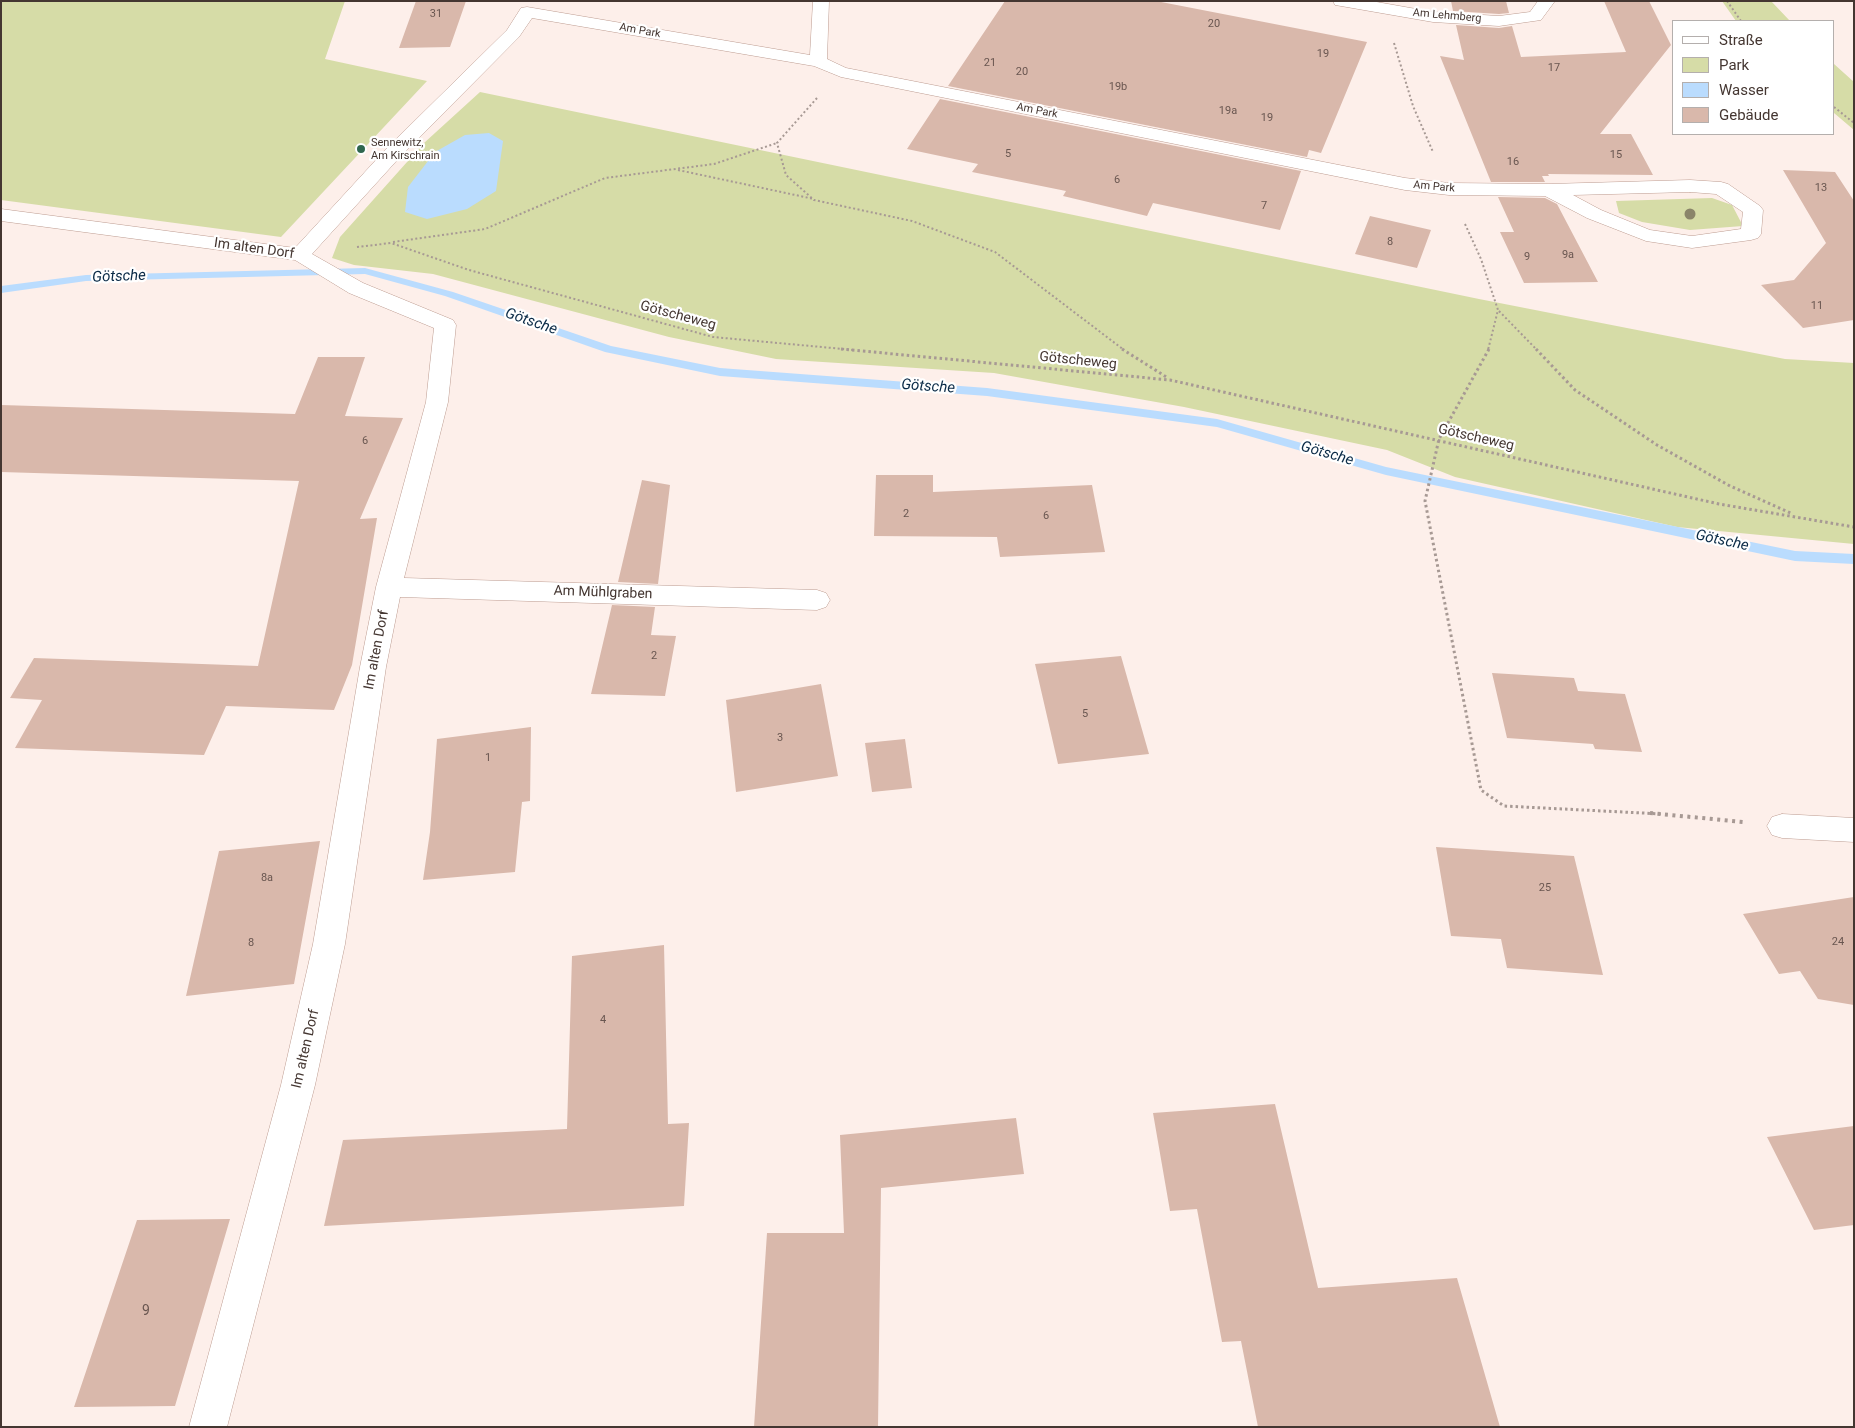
<!DOCTYPE html>
<meta charset="utf-8">
<style>
body{margin:0}
#map{position:relative;width:1855px;height:1428px;overflow:hidden;background:#fdefea;font-family:Roboto,sans-serif}
canvas{display:block}
.frame{position:absolute;inset:0;border:2px solid #443631;pointer-events:none}
.legend{position:absolute;left:1672px;top:20px;width:162px;height:115px;box-sizing:border-box;background:#fff;border:1px solid #b4afad;margin:0;padding:6px 9px;list-style:none;font-size:15px;color:#443631}
.legend li{display:flex;align-items:center;gap:10px;height:25px}
.legend b{width:25px;border:1px solid #b4afad}
</style>
<div id="map">
<canvas width="1855" height="1428"></canvas>
<div class="frame"></div>
<ul class="legend">
<li><b style="height:6px;background:#fff"></b>Straße</li>
<li><b style="height:14px;background:#d6dca7"></b>Park</li>
<li><b style="height:14px;background:#badcfe"></b>Wasser</li>
<li><b style="height:14px;background:#d9b8ab"></b>Gebäude</li>
</ul>
</div>
<script>
const ctx = document.querySelector('canvas').getContext('2d');
ctx.lineJoin = 'round';
function fillPath(path, color) { ctx.fillStyle = color; ctx.fill(path, 'evenodd'); }
const shape = rows => new Path2D(rows.map(r => 'M' + r).join(''));
function trace(path, color, width, dash) { ctx.strokeStyle = color; ctx.lineWidth = width; ctx.lineCap = dash ? 'butt' : 'round'; ctx.setLineDash(dash || []); ctx.stroke(path); }
function drawText(font, color, halo, rows, align = 'center') {
  ctx.font = font + ' Roboto,sans-serif'; ctx.lineWidth = 4.5; ctx.setLineDash([]); ctx.textBaseline = 'middle'; ctx.strokeStyle = halo; ctx.fillStyle = color; for (const [text, x, y, turn = 0] of rows) {
    ctx.save(); ctx.translate(x, y); ctx.rotate((+turn || 0) * Math.PI / 180); ctx.textAlign = isNaN(turn) ? turn : align; if (halo) ctx.strokeText(text, 0, 0); ctx.fillText(text, 0, 0); ctx.restore();
  }
}
fillPath(shape([
 [1,1,345,1,325,59,427,81,281,237,1,200],
 [1722,1,1771,1,1790,21,1736,21],
 [1834,64,1854,82,1854,130,1834,113],
 [480,92,1479,299,1785,359,1854,363,1854,544,1677,527,1455,477,1387,450,1184,407,994,373,776,359,669,337,433,274,354,265,332,258,340,237,424,143],
 [1712,198,1732,205,1743,226,1690,230,1642,222,1619,213,1616,201]
]), '#d6dca7');
fillPath(shape([
 [489,133,503,141,496,191,467,209,427,219,405,212,408,187,435,152,465,135]
]), '#badcfe');
fillPath(shape([
 [365,268,453,292,611,346,720,368,987,388,1217,419,1386,467,1795,551,1854,554,1854,564,1795,561,1386,475,1217,427,987,396,720,376,605,352,445,296,365,274,86,281,1,293,1,286,86,275,365,268]
]), '#badcfe');
fillPath(shape([
 [416,1,466,1,450,47,399,48],
 [1005,1,1156,1,1367,42,1321,153,1309,150,1307,157,948,86],
 [1451,1,1506,1,1509,13,1499,14,1453,11],
 [1604,1,1649,1,1671,45,1600,134,1631,134,1653,175,1548,174,1549,176,1542,176,1545,182,1491,182,1440,56,1464,60,1456,25,1499,28,1512,26,1521,57,1626,52],
 [940,99,1301,171,1280,230,1153,203,1147,216,1063,196,1066,191,972,172,978,164,907,149],
 [1783,170,1835,172,1854,201,1854,320,1803,328,1761,285,1794,280,1826,243],
 [1498,197,1545,198,1557,204,1598,282,1524,283,1500,232,1514,232],
 [1370,216,1431,230,1417,268,1355,254],
 [318,357,365,357,345,416,403,418,360,519,377,518,352,665,334,710,226,706,204,755,15,748,42,700,10,698,34,658,258,666,299,481,1,472,1,405,295,414],
 [876,475,933,475,933,492,1092,485,1105,552,1000,557,997,537,874,536],
 [642,480,670,485,658,584,618,582],
 [612,605,655,607,651,635,676,636,665,696,591,694],
 [1121,656,1149,754,1058,764,1035,664],
 [1492,673,1574,678,1578,691,1625,694,1642,752,1595,749,1593,744,1507,738],
 [821,684,838,776,736,792,726,700],
 [531,727,530,801,522,802,515,872,423,880,430,832,437,739],
 [905,739,912,788,872,792,865,743],
 [320,841,294,984,186,996,219,851],
 [1436,847,1574,856,1603,975,1507,968,1501,939,1451,936],
 [1854,897,1854,1005,1818,999,1800,971,1779,974,1743,914],
 [664,945,668,1124,689,1123,684,1206,324,1226,343,1140,567,1129,572,956],
 [1275,1104,1318,1288,1457,1278,1500,1427,1258,1427,1241,1341,1222,1342,1197,1209,1170,1211,1153,1113],
 [1016,1118,1024,1174,881,1188,878,1427,754,1427,767,1233,844,1233,840,1135],
 [1854,1126,1854,1225,1814,1230,1767,1137],
 [230,1219,175,1406,74,1407,137,1220]
]), '#d9b8ab');
const minor = shape([
 [813,1,829,1,827,59,846,68,1405,178,1449,183,1549,184,1690,180,1721,182,1728,184,1760,206,1763,210,1761,234,1758,238,1751,240,1692,248,1646,241,1587,218,1545,196,1449,195,1405,190,841,77,814,66,532,18,519,37,400,157,312,254,363,283,453,320,456,325,448,402,404,578,817,590,826,593,830,600,826,607,817,610,400,597,386,667,345,944,315,1085,227,1427,189,1427,281,1085,313,944,360,667,376,587,426,402,434,328,349,293,295,260,1,221,1,209,295,248,386,149,507,30,521,8,527,7,810,55,813,1],
 [1690,192,1716,194,1743,212,1741,229,1692,236,1650,230,1601,210,1573,195,1690,192],
 [1333,1,1371,1,1433,12,1499,16,1530,12,1538,1,1555,1,1541,20,1499,26,1433,22,1341,6,1335,5,1333,1],
 [1782,814,1854,818,1854,842,1782,838,1772,835,1767,826,1772,817,1782,814]
]);
trace(minor, '#bd9c91', 1);
trace(shape([
 [1727,1,1741,21],
 [1394,43,1413,106,1433,152],
 [817,98,777,143,786,175,814,200,912,221,995,252,1124,350],
 [1834,107,1854,123],
 [678,170,814,199],
 [1465,224,1481,259,1498,310,1488,350],
 [393,242,485,229,605,178,714,164,777,143],
 [357,247,391,243,469,270,713,337,854,350],
 [1499,311,1537,350]
]), '#a79994', 2, [2, 2.5]);
trace(shape([
 [841,349,1170,380,1719,504,1854,527],
 [1122,349,1168,378],
 [1489,349,1439,439,1425,501,1481,790,1504,806,1662,814],
 [1536,349,1575,390,1657,445,1730,486,1793,514]
]), '#a79994', 3, [2.5, 3]);
trace(shape([
 [1650,813,1743,822]
]), '#a79994', 4, [3, 4.5]);
fillPath(minor, '#fff');
ctx.fillStyle = '#8a856a';
for (const [x, y] of [
 [1690,214]
]) { ctx.beginPath(); ctx.arc(x, y, 5.5, 0, 2 * Math.PI); ctx.fill(); }
for (const [x, y, r, color] of [
 [361,149,5,"#2f664e"]
]) { const dot = new Path2D(); dot.arc(x, y, r, 0, 2 * Math.PI); ctx.fillStyle = color; ctx.fill(dot); trace(dot, '#fff', 2); }
drawText('11px', '#695650', null, [
 ["31",436,14],
 ["20",1214,24],
 ["19",1323,54],
 ["21",990,63],
 ["17",1554,68],
 ["20",1022,72],
 ["19b",1118,87],
 ["19a",1228,111],
 ["19",1267,118],
 ["5",1008,154],
 ["15",1616,155],
 ["16",1513,162],
 ["6",1117,180],
 ["13",1821,188],
 ["7",1264,206],
 ["8",1390,242],
 ["9a",1568,255],
 ["9",1527,257],
 ["11",1817,306],
 ["6",365,441],
 ["2",906,514],
 ["6",1046,516],
 ["2",654,656],
 ["5",1085,714],
 ["3",780,738],
 ["1",488,758],
 ["8a",267,878],
 ["25",1545,888],
 ["24",1838,942],
 ["8",251,943],
 ["4",603,1020]
]);
drawText('11px', '#443631', '#fff', [
 ["Am Lehmberg",1447,16,5],
 ["Am Park",640,31,10],
 ["Am Park",1037,111,11],
 ["Am Park",1434,187,5]
]);
drawText('11px', '#443631', '#fff', [
 ["Sennewitz,",371,143],
 ["Am Kirschrain",371,156]
], 'left');
drawText('14px', '#443631', '#fff', [
 ["Im alten Dorf",254,249,8],
 ["Götscheweg",678,316,15],
 ["Götscheweg",1078,361,6],
 ["Götscheweg",1476,438,13],
 ["Am Mühlgraben",603,593,2],
 ["Im alten Dorf",377,650,-79],
 ["Im alten Dorf",306,1049,-77]
]);
drawText('14px', '#695650', null, [
 ["9",146,1311]
]);
drawText('italic 15px', '#0b2b47', '#fff', [
 ["Götsche",119,277,-2],
 ["Götsche",531,322,19],
 ["Götsche",928,387,4],
 ["Götsche",1327,454,16],
 ["Götsche",1722,541,12]
]);
</script>
